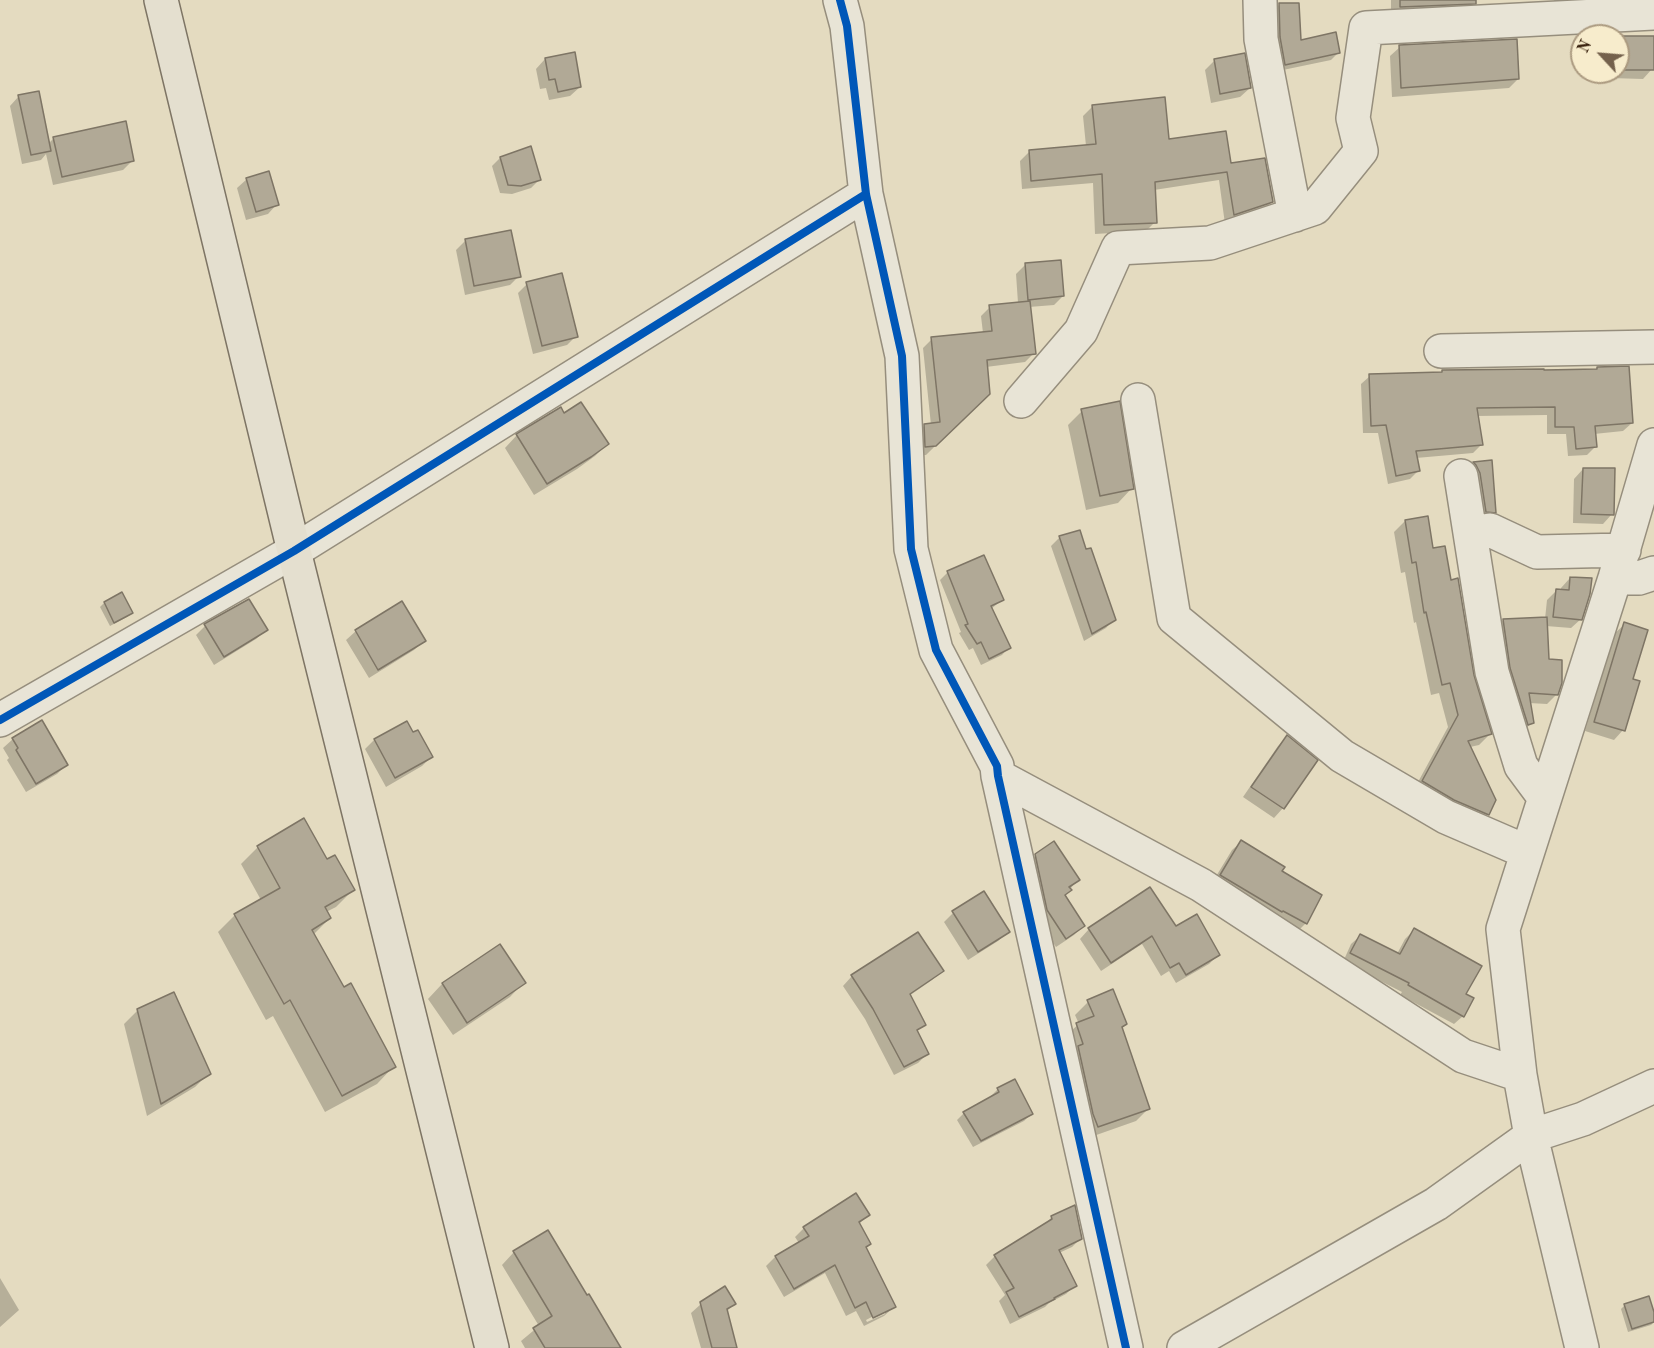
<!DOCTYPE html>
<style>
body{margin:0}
#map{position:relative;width:1654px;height:1348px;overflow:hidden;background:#e4dbc0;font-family:"Old Standard TT",serif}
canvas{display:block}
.north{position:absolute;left:1570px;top:24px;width:60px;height:60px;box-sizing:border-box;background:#f7eccc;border:2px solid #ab9a80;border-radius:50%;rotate:296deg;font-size:16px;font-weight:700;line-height:24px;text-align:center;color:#38200d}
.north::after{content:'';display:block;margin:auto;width:21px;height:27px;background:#74614c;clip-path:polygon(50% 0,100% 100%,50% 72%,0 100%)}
</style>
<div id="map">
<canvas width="1654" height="1348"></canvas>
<div class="north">N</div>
</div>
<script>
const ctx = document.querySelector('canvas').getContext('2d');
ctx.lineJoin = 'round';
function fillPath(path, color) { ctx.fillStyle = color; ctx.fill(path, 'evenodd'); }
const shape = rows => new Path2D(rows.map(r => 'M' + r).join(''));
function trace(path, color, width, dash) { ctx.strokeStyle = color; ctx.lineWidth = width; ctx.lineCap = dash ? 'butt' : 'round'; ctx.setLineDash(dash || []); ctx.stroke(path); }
fillPath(shape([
 [1391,0,1474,0,1474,3,1465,12,1391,16],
 [1554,0,1607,0,1554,8],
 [1279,5,1299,41,1339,52,1331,60,1278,71,1272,13],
 [1619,38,1652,69,1643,79,1610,78,1610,72,1618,72,1618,39],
 [1400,47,1518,79,1509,88,1392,97,1390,56],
 [545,59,580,87,570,96,549,100,546,88,540,89,536,69],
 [1215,60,1250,88,1240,97,1211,103,1205,70],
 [19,96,48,144,53,139,133,160,123,170,53,185,46,154,41,160,22,164,10,106],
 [1093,106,1168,141,1229,165,1272,202,1262,211,1225,224,1219,180,1154,190,1155,222,1146,231,1095,234,1093,183,1022,189,1020,161,1029,152,1086,146,1083,116],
 [500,158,540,179,531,188,512,194,500,193,492,166],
 [247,179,277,204,268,214,246,220,237,188],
 [465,241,519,276,510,285,465,295,456,250],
 [1025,265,1063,296,1054,305,1029,307,1034,353,1025,362,986,367,989,393,926,455,917,456,916,434,925,425,931,425,923,348,932,339,983,333,981,316,990,307,1018,303,1016,274],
 [527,284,576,336,567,345,533,354,518,293],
 [1597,368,1632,423,1623,431,1594,434,1595,447,1587,455,1568,456,1566,434,1547,434,1547,415,1477,416,1482,444,1473,453,1416,458,1418,471,1410,479,1388,484,1378,433,1363,433,1361,384,1370,376,1595,371],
 [1082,411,1132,488,1118,503,1086,510,1068,425],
 [564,415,607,444,595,456,577,469,534,495,505,448,517,435],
 [1490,462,1495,512,1486,521,1465,472,1474,464],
 [1583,469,1612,514,1603,524,1573,523,1574,479],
 [1405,521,1432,550,1490,734,1479,745,1470,747,1488,814,1477,825,1412,793,1448,727,1439,693,1431,695,1416,622,1414,623,1405,572,1401,573,1394,532],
 [1060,537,1085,551,1114,619,1106,628,1084,641,1051,546],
 [984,557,1002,600,991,609,1009,647,1002,655,981,665,973,648,969,650,959,633,961,632,940,580,947,573],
 [1570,578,1581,619,1571,628,1546,626,1547,661,1557,694,1547,704,1529,703,1532,722,1523,732,1494,630,1503,620,1545,619,1547,600,1556,591,1561,591,1561,588],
 [121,594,131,613,127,617,110,626,100,607,104,603],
 [248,601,266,630,256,639,214,665,196,635,205,626],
 [1625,624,1631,680,1623,730,1614,740,1585,731,1615,633],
 [356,631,424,641,414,650,369,678,346,640],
 [42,722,66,765,57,774,26,792,7,760,9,758,3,748,13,739],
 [406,723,431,757,422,766,386,787,365,749,374,740],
 [1287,737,1283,808,1274,818,1243,797,1278,746],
 [1241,842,1306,923,1298,931,1212,883,1232,850],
 [258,847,327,861,353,890,336,907,326,912,330,918,313,935,343,989,394,1066,377,1084,325,1112,273,1016,266,1020,218,932,235,915,261,900,241,864],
 [1036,855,1078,879,1064,897,1083,926,1074,935,1056,947,1038,920,1026,865],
 [953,913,1008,932,998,941,968,960,944,922],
 [1175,928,1219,954,1209,964,1176,983,1169,971,1161,976,1142,944,1101,971,1080,939,1089,929],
 [1414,930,1464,995,1463,1016,1454,1024,1400,995,1402,992,1343,962,1351,944,1360,936,1397,954,1405,939],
 [500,946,524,982,510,997,453,1035,428,999,442,984],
 [942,971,932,980,909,996,924,1024,916,1032,927,1054,918,1063,894,1075,865,1019,843,986,852,976],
 [1088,1002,1126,1024,1121,1029,1149,1108,1136,1121,1085,1139,1064,1037,1079,1024,1075,1015],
 [138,1010,209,1073,195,1087,147,1116,124,1024],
 [998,1089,1031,1114,1024,1121,973,1147,957,1120,964,1113,991,1098,990,1097],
 [1074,1208,1081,1238,1072,1247,1059,1253,1075,1285,1066,1294,1049,1303,1045,1307,1010,1324,999,1301,1005,1295,986,1265,995,1256,1044,1225,1051,1218],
 [868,1215,859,1224,865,1248,894,1307,884,1316,864,1326,856,1311,846,1316,825,1273,784,1297,766,1266,775,1257,799,1243,795,1237,804,1228],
 [885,1310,885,1314,867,1322,866,1320],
 [514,1252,600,1348,525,1348,521,1341,539,1326,502,1265],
 [0,1278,19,1310,0,1327],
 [701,1304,734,1304,726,1312,736,1348,701,1348,691,1313],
 [1625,1305,1654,1317,1654,1322,1651,1325,1628,1332,1621,1309]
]), '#0003');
const building = shape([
 [1400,0,1476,0,1476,4,1400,7,1400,0],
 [1279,3,1299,3,1301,40,1336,32,1340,53,1285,65,1280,37,1279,3],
 [1619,36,1654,36,1654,70,1619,70,1619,36],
 [1517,39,1519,79,1401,88,1399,45,1517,39],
 [575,52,581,87,558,92,555,79,549,80,545,58,575,52],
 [1245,53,1251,88,1220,94,1214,59,1245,53],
 [39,91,51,151,31,155,18,95,39,91],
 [1165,97,1169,139,1226,131,1231,163,1265,158,1273,202,1234,215,1227,172,1155,182,1157,223,1104,225,1102,174,1031,181,1029,150,1096,144,1092,105,1165,97],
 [126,121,134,161,62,177,53,137,126,121],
 [531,146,541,180,521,186,508,185,500,157,531,146],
 [269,171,279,205,256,212,246,178,269,171],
 [511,230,521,277,474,286,465,239,511,230],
 [1061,260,1064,296,1028,300,1025,263,1061,260],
 [562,273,578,337,542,346,526,282,562,273],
 [1030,301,1036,354,987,360,990,394,936,446,925,447,924,424,940,422,931,337,992,331,989,305,1030,301],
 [1629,366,1633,423,1595,426,1597,447,1576,449,1574,427,1555,427,1555,407,1477,408,1483,445,1416,451,1420,471,1396,476,1386,425,1371,426,1369,374,1442,372,1442,370,1544,369,1544,370,1597,369,1597,367,1629,366],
 [1120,401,1134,489,1100,496,1081,409,1120,401],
 [581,402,609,444,591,457,547,484,516,434,561,407,564,413,581,402],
 [1492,460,1496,513,1486,512,1480,473,1476,465,1473,462,1492,460],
 [1583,468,1615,468,1614,515,1581,514,1583,468],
 [1428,516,1433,548,1445,546,1451,580,1458,578,1474,675,1492,734,1468,741,1496,800,1489,815,1454,800,1422,781,1458,715,1450,683,1442,685,1426,612,1424,613,1416,562,1412,563,1405,520,1428,516],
 [1080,530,1086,549,1091,548,1116,620,1092,634,1059,536,1080,530],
 [984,555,1004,600,991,606,1011,648,989,659,981,642,977,644,965,625,968,624,947,571,984,555],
 [1570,577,1592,578,1590,594,1582,620,1553,617,1556,589,1569,590,1570,577],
 [122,592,133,613,114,623,104,602,122,592],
 [249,599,268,630,224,657,204,624,249,599],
 [402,601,426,641,378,670,355,630,402,601],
 [1547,617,1549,659,1562,660,1562,683,1558,695,1529,693,1534,723,1528,725,1510,668,1503,619,1547,617],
 [1624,622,1648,630,1633,679,1640,681,1625,731,1594,722,1624,622],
 [42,720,68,765,36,784,16,750,18,748,12,738,42,720],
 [407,721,413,732,418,730,433,757,395,778,374,739,407,721],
 [1287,735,1318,760,1284,809,1251,787,1287,735],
 [304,818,327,859,335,855,355,890,325,907,331,918,312,930,344,987,351,983,396,1067,342,1096,290,1000,284,1004,234,914,280,888,257,846,304,818],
 [1241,840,1285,867,1282,871,1322,895,1307,924,1283,911,1282,912,1220,875,1241,840],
 [1054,841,1080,880,1069,887,1072,890,1065,895,1085,926,1066,939,1047,910,1035,854,1054,841],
 [1150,887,1176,926,1197,914,1220,955,1186,975,1179,963,1170,968,1152,936,1111,963,1088,928,1150,887],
 [984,891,1010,932,978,952,952,911,984,891],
 [1414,928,1482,966,1466,994,1474,998,1464,1017,1408,985,1409,983,1350,953,1360,934,1400,954,1414,928],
 [918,932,944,971,910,994,926,1025,917,1030,929,1054,904,1067,873,1009,851,975,918,932],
 [500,944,526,983,467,1023,442,983,500,944],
 [1113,989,1127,1024,1122,1027,1150,1109,1098,1127,1093,1114,1078,1046,1083,1044,1076,1023,1094,1016,1087,1000,1113,989],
 [174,992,211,1074,161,1104,137,1009,174,992],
 [1015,1079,1033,1114,981,1141,963,1112,999,1092,997,1088,1015,1079],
 [856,1193,870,1215,859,1222,871,1244,866,1247,896,1307,873,1318,866,1302,855,1308,835,1265,794,1289,775,1256,809,1236,803,1227,856,1193],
 [1075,1205,1082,1239,1059,1250,1077,1286,1054,1298,1055,1299,1019,1317,1006,1292,1014,1288,994,1255,1052,1219,1051,1216,1075,1205],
 [548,1230,587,1295,589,1294,621,1348,545,1348,533,1328,552,1316,513,1251,548,1230],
 [725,1286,736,1304,727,1309,737,1348,712,1348,700,1302,725,1286],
 [1649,1296,1654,1312,1654,1322,1632,1329,1624,1304,1649,1296]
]);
fillPath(building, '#b1a996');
trace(building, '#7e7565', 1.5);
const minor = shape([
 [840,0,847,26,866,194,902,356,911,549,936,650,997,766,998,776,1126,1348],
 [1260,0,1261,39,1295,215],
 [1441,351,1654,347],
 [1138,400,1174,618,1342,756,1446,817,1527,852],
 [1021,401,1081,331,1118,248,1210,243,1315,208,1361,151,1353,118,1366,28,1654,13],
 [1461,476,1492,672,1521,766,1544,797],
 [1471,533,1490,530,1537,552,1624,550],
 [1615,578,1639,578,1654,573],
 [0,720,294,551,866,194],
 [998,776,1201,885,1463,1056,1520,1075],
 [1184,1348,1436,1204,1531,1136,1583,1119,1654,1086],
 [1582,1348,1531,1136,1520,1075,1503,929,1615,578,1654,445]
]);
const major = shape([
 [161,0,294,551,492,1348]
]);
trace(minor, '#968e7d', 36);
trace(major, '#7e7565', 36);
trace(minor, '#e8e4d6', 33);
trace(major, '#e4dfcf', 33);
trace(shape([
 [840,0,847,26,866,194,902,356,911,549,936,650,997,766,998,776,1126,1348],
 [0,720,294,551,866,194]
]), '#0057b8', 8);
</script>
